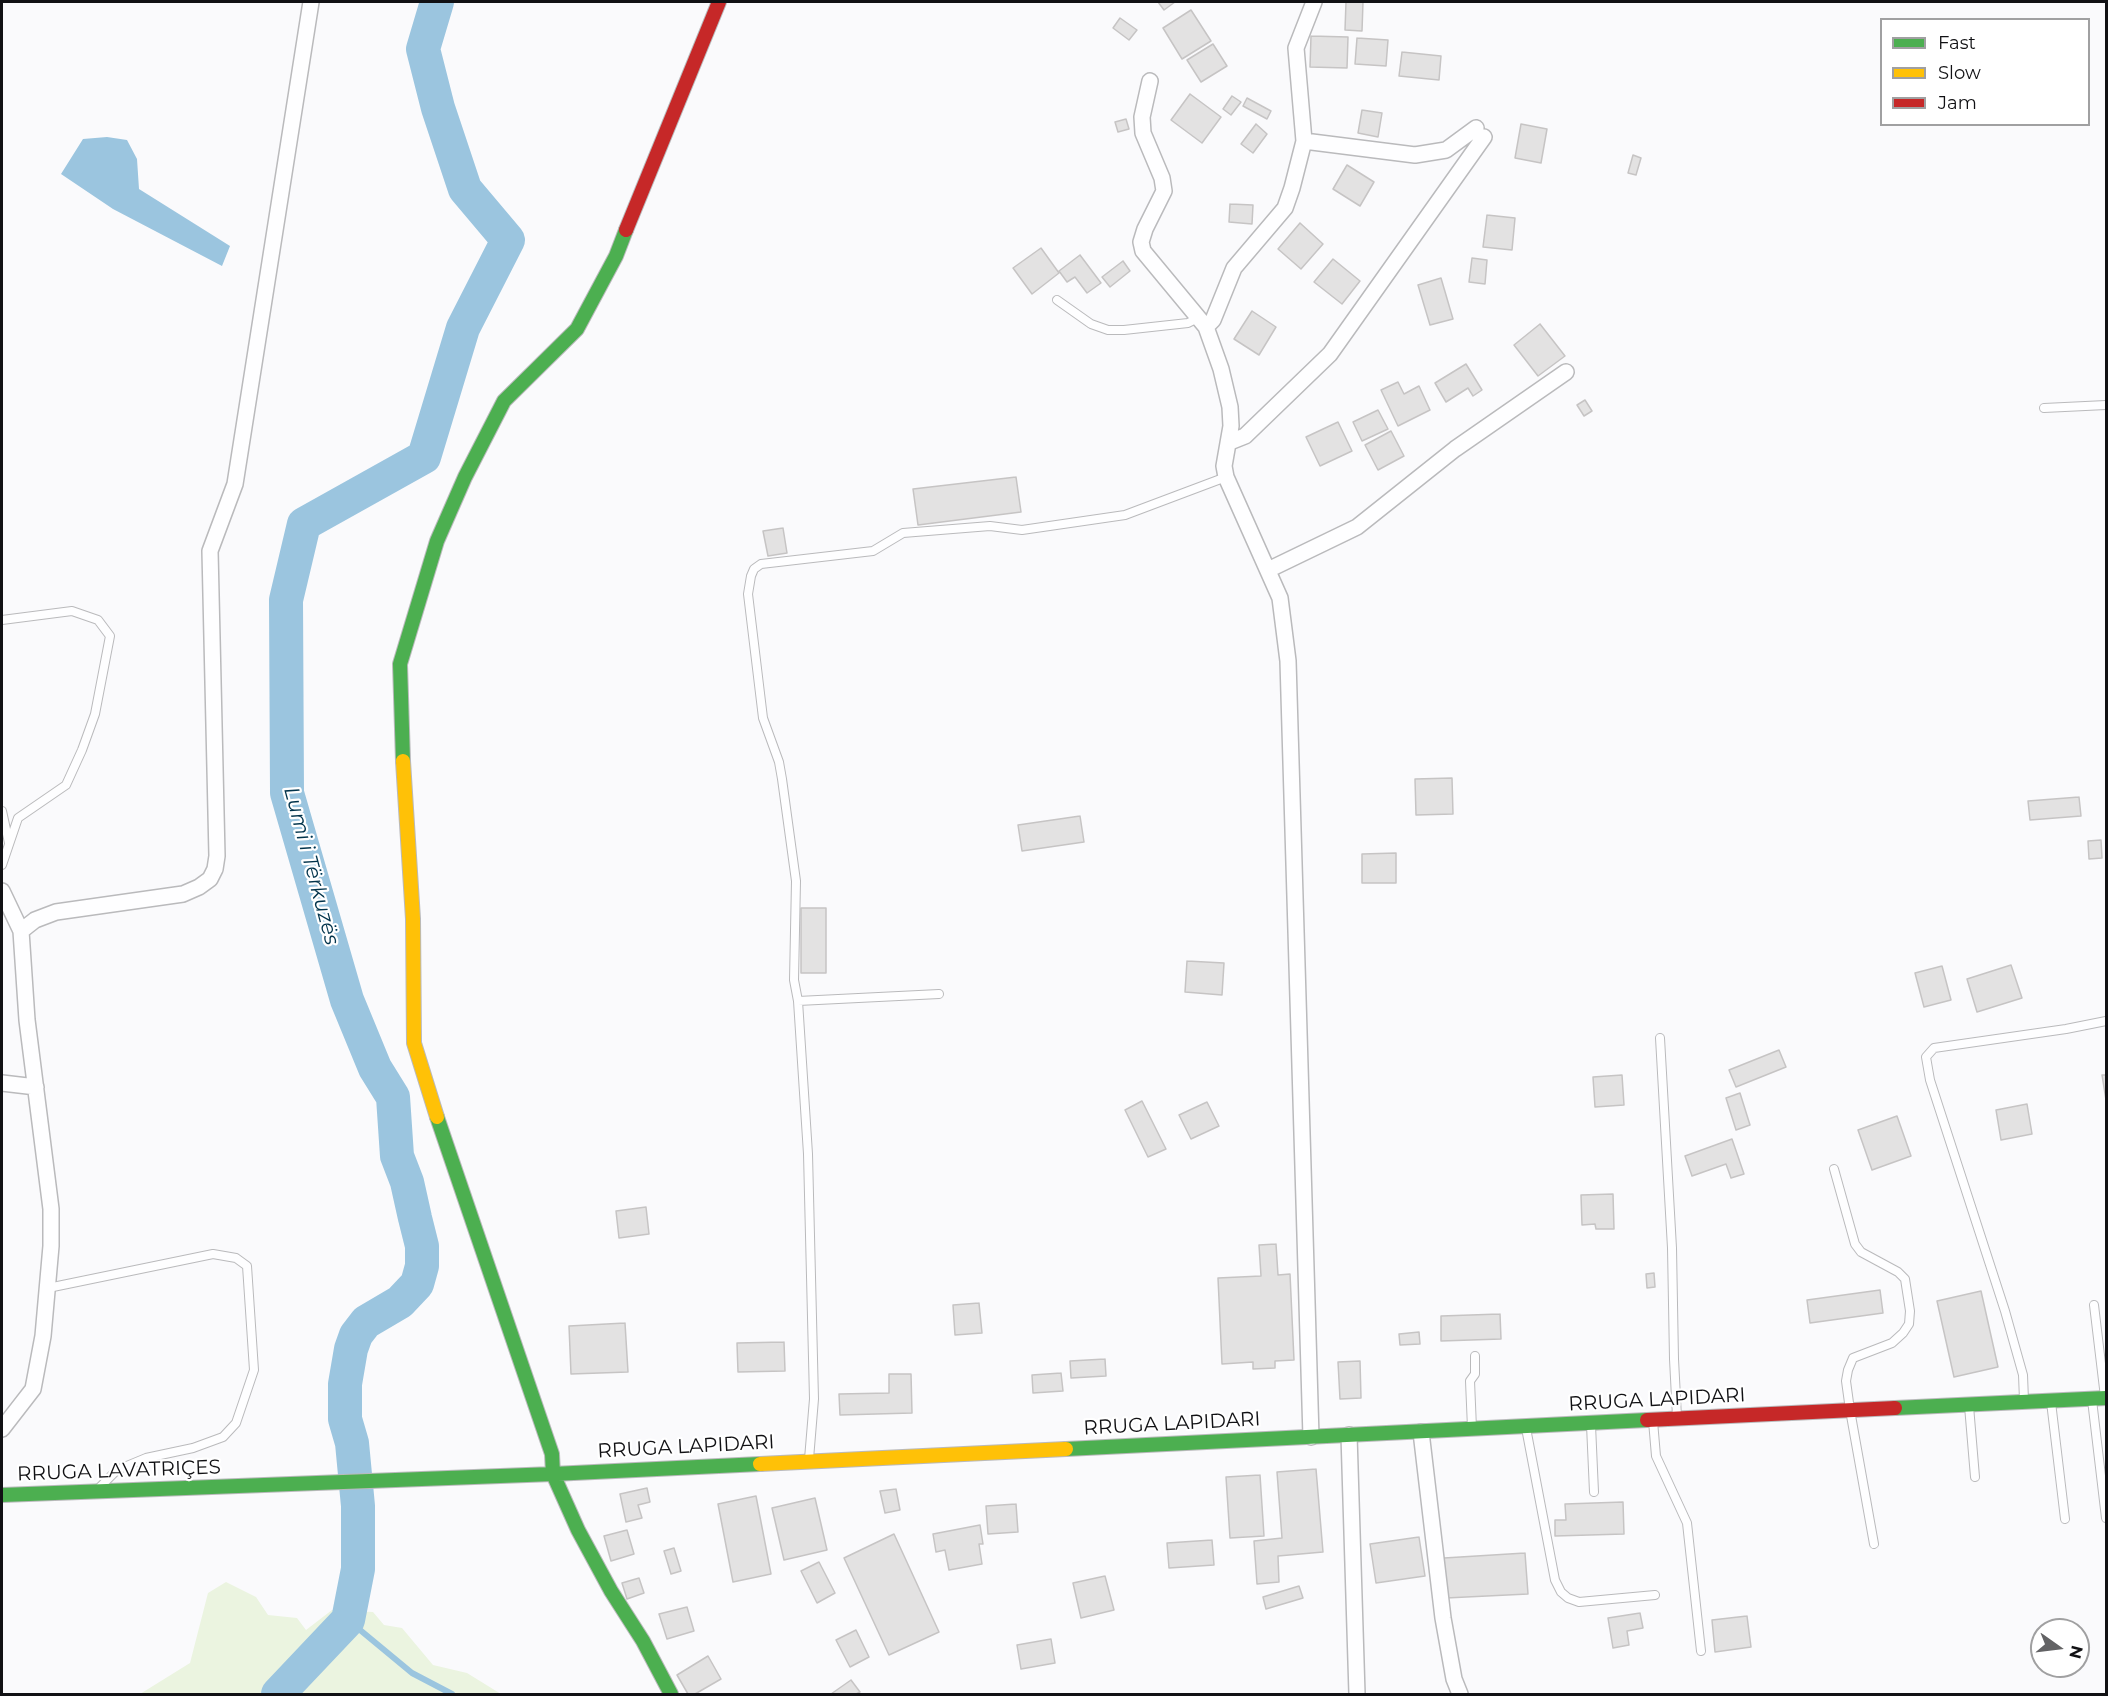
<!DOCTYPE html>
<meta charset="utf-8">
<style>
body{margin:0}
#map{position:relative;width:2108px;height:1696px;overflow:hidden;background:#fafafc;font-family:Montserrat,sans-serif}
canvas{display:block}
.frame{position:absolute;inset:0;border:3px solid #111114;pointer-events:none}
.legend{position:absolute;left:1880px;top:18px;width:210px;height:108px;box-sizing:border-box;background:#fff;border:2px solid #a0a0a1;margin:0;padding:8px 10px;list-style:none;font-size:18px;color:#111114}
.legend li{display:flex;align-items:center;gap:12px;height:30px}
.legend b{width:30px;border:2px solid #a0a0a1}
.north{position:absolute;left:2030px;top:1618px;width:60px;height:60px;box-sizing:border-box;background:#fff;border:2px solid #a0a0a1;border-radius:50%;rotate:104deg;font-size:16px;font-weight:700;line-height:24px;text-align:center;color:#111114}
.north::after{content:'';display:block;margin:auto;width:21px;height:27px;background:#636365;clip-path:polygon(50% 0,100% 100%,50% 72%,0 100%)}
</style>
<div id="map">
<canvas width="2108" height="1696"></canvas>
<div class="frame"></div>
<ul class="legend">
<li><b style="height:8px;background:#4caf50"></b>Fast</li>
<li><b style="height:8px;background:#ffc107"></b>Slow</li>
<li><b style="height:8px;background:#c62828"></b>Jam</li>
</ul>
<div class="north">N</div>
</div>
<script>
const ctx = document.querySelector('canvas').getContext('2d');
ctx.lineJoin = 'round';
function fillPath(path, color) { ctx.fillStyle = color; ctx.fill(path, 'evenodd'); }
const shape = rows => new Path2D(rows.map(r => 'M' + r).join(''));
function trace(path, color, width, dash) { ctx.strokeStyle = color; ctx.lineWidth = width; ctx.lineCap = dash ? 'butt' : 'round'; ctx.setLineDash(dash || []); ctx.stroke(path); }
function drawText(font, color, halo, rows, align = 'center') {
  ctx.font = font + ' Montserrat,sans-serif'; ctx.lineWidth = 4.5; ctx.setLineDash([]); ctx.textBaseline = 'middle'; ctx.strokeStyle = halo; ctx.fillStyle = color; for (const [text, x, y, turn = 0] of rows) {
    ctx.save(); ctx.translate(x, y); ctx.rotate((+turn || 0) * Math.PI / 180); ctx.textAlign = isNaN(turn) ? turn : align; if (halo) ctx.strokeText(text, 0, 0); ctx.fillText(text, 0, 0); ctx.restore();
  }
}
fillPath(shape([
 [226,1582,256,1597,268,1615,297,1618,306,1630,332,1610,373,1612,384,1625,402,1628,433,1665,467,1673,501,1694,140,1694,190,1663,208,1593]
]), '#ebf4e0');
fillPath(shape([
 [107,137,127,140,137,159,139,189,230,246,222,266,113,209,61,174,83,139]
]), '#9bc5df');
trace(shape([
 [348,1620,412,1673,452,1694]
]), '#9bc5df', 6);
trace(shape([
 [278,1694,348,1620,358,1569,358,1506,352,1443,345,1419,345,1384,351,1349,356,1335,366,1322,400,1302,417,1284,422,1266,422,1246,415,1218,407,1182,397,1156,393,1097,375,1068,347,1000,287,793,286,600,304,524,424,457,463,328,508,240,465,189,438,108,423,49,437,2]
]), '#9bc5df', 34);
const building = shape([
 [1158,2,1175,2,1164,10,1158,2],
 [1346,2,1363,2,1362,31,1345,30,1346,2],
 [1191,10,1211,41,1182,59,1163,28,1191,10],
 [1120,18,1137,30,1129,40,1113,28,1120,18],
 [1311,36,1348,37,1347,68,1310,67,1311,36],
 [1357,38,1388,40,1386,66,1355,64,1357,38],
 [1213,44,1227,66,1201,82,1187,60,1213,44],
 [1402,52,1441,56,1439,80,1399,76,1402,52],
 [1190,94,1221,117,1202,143,1171,120,1190,94],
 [1232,96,1241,102,1231,115,1223,109,1232,96],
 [1247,98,1271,111,1267,119,1243,106,1247,98],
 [1362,110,1382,113,1378,137,1358,133,1362,110],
 [1126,119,1129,129,1118,132,1115,122,1126,119],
 [1256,124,1267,134,1253,153,1241,144,1256,124],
 [1521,124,1547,129,1541,163,1515,158,1521,124],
 [1633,155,1641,158,1636,175,1628,173,1633,155],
 [1347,165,1374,182,1360,206,1333,189,1347,165],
 [1230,204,1253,205,1252,224,1229,222,1230,204],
 [1487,215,1515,218,1512,250,1483,247,1487,215],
 [1300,223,1323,244,1301,269,1278,249,1300,223],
 [1041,248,1059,273,1032,294,1013,268,1041,248],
 [1080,255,1101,283,1087,293,1075,277,1067,282,1059,271,1080,255],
 [1472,258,1487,260,1485,284,1469,282,1472,258],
 [1333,259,1360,281,1342,304,1314,282,1333,259],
 [1123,261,1130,271,1110,287,1102,277,1123,261],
 [1441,278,1453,319,1430,325,1418,285,1441,278],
 [1252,311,1276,327,1259,355,1234,339,1252,311],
 [1540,324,1565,356,1538,376,1514,345,1540,324],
 [1466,364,1482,390,1473,396,1468,388,1446,402,1435,383,1466,364],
 [1398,382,1404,394,1419,386,1430,410,1398,426,1381,390,1398,382],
 [1585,400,1592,411,1584,416,1577,405,1585,400],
 [1378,410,1388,429,1362,441,1353,422,1378,410],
 [1338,422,1352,451,1320,466,1306,437,1338,422],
 [1391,431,1404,456,1378,470,1365,445,1391,431],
 [1016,477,1021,512,918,525,913,489,1016,477],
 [783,528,787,553,768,556,763,531,783,528],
 [1452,778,1453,814,1416,815,1415,779,1452,778],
 [2079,797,2081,816,2030,820,2028,801,2079,797],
 [1080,816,1084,842,1022,851,1018,825,1080,816],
 [2101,840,2102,858,2089,859,2088,841,2101,840],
 [1396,853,1396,883,1362,883,1362,854,1396,853],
 [801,908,826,908,826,973,801,973,801,908],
 [1187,961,1224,963,1222,995,1185,992,1187,961],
 [2011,965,2022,998,1977,1012,1967,979,2011,965],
 [1942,966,1951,1000,1924,1007,1915,973,1942,966],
 [1779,1050,1786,1067,1736,1087,1729,1070,1779,1050],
 [1622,1075,1624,1105,1595,1107,1593,1077,1622,1075],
 [2102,1075,2106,1075,2106,1100,2102,1075],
 [1740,1093,1750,1125,1736,1130,1726,1098,1740,1093],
 [1142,1101,1166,1149,1148,1157,1125,1110,1142,1101],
 [1207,1102,1219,1126,1191,1139,1179,1115,1207,1102],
 [2027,1104,2032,1134,2001,1140,1996,1110,2027,1104],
 [1897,1116,1911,1156,1872,1170,1858,1130,1897,1116],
 [1732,1139,1744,1174,1731,1178,1726,1164,1692,1176,1685,1156,1732,1139],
 [1613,1194,1614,1229,1596,1229,1595,1224,1582,1225,1581,1195,1613,1194],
 [646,1207,649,1234,619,1238,616,1211,646,1207],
 [1276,1244,1278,1275,1290,1274,1294,1360,1275,1361,1275,1368,1253,1369,1253,1362,1222,1364,1218,1278,1261,1276,1259,1245,1276,1244],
 [1654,1273,1655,1287,1647,1288,1646,1274,1654,1273],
 [1880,1290,1883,1313,1810,1323,1807,1300,1880,1290],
 [1981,1291,1998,1367,1954,1377,1937,1301,1981,1291],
 [979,1303,982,1333,955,1335,953,1305,979,1303],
 [1500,1314,1501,1339,1441,1341,1441,1316,1500,1314],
 [625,1323,628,1372,571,1374,569,1326,625,1323],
 [1419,1332,1420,1344,1400,1345,1399,1334,1419,1332],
 [784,1342,785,1371,738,1372,737,1343,784,1342],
 [1105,1359,1106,1376,1071,1378,1070,1361,1105,1359],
 [1360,1361,1361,1398,1340,1399,1338,1362,1360,1361],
 [1061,1373,1063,1391,1033,1393,1032,1375,1061,1373],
 [889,1374,911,1374,912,1413,840,1415,839,1394,889,1393,889,1374],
 [1316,1469,1323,1552,1278,1556,1279,1582,1257,1584,1254,1541,1282,1538,1277,1472,1316,1469],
 [1260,1475,1264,1536,1230,1538,1226,1477,1260,1475],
 [647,1488,650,1502,638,1505,642,1518,626,1522,620,1494,647,1488],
 [896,1489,900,1510,885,1513,880,1491,896,1489],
 [756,1496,771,1574,733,1582,718,1504,756,1496],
 [815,1498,827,1550,784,1560,772,1508,815,1498],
 [1623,1502,1624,1534,1555,1536,1555,1520,1566,1520,1565,1504,1623,1502],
 [1016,1504,1018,1532,988,1534,986,1506,1016,1504],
 [980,1525,983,1544,979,1544,982,1564,949,1570,945,1550,936,1552,933,1534,980,1525],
 [627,1530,634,1554,611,1561,604,1536,627,1530],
 [894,1534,939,1632,889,1655,844,1558,894,1534],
 [1419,1537,1425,1576,1376,1583,1370,1544,1419,1537],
 [1212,1540,1214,1565,1169,1568,1167,1543,1212,1540],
 [674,1548,681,1571,671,1574,664,1551,674,1548],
 [1525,1553,1528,1594,1446,1598,1444,1558,1525,1553],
 [819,1562,835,1593,817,1603,801,1571,819,1562],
 [1105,1576,1114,1610,1081,1618,1073,1583,1105,1576],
 [639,1578,644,1593,627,1599,622,1583,639,1578],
 [1299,1586,1303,1598,1266,1609,1263,1597,1299,1586],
 [687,1607,694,1631,667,1639,659,1614,687,1607],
 [1640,1613,1643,1628,1627,1631,1629,1645,1613,1648,1608,1618,1640,1613],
 [1747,1616,1751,1647,1715,1652,1712,1620,1747,1616],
 [856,1630,869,1657,850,1667,836,1640,856,1630],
 [1051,1639,1055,1663,1021,1669,1017,1645,1051,1639],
 [708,1656,721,1679,695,1694,688,1694,677,1675,708,1656],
 [851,1680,860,1692,856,1694,831,1694,851,1680]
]);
fillPath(building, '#e3e2e2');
trace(building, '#c6c4c4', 1.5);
const lane = shape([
 [1057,300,1091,324,1108,330,1124,330,1188,323,1198,318],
 [2044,408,2106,405],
 [2,620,72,611,98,620,110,636,95,714,82,750,66,785,18,818,2,865],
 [2,811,9,843],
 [798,1001,939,994],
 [1660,1038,1672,1248,1674,1359,1677,1417],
 [1834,1169,1855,1244,1861,1252,1898,1272,1905,1279,1910,1311,1909,1324,1903,1333,1892,1343,1853,1358,1848,1370,1846,1381,1850,1410,1874,1544],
 [48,1288,213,1254,236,1258,247,1266,254,1370,236,1423,223,1437,193,1448,146,1458,117,1470,100,1487],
 [2094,1305,2105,1397],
 [2024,1400,2023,1375,2005,1311,1930,1080,1926,1057,1934,1048,2066,1029,2106,1021],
 [2092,1400,2106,1518],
 [2051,1402,2065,1519],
 [1969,1406,1975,1477],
 [1653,1421,1656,1456,1687,1523,1701,1651],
 [1591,1425,1594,1492],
 [1472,1428,1470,1381,1475,1374,1475,1356],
 [1526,1428,1555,1580,1561,1592,1568,1598,1579,1602,1655,1595],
 [809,1459,814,1399,808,1154,798,1001,794,980,796,881,782,779,779,762,763,718,748,594,751,576,754,569,761,564,873,551,903,533,990,526,1022,530,1125,515,1226,477]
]);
const street = shape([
 [1150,81,1142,117,1143,133,1162,178,1164,191,1145,229,1141,242,1143,251,1206,327],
 [1304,141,1415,155,1446,150,1476,128],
 [1230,442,1245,436,1330,354,1484,137],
 [1268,570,1357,527,1455,449,1566,372],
 [2,891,21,931,27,1020,51,1209,51,1246,43,1336,33,1389,2,1429],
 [21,931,35,920,56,912,183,894,199,887,210,879,215,869,217,856,210,551,235,484,311,2],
 [2,1083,36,1087],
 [1421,1432,1443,1618,1454,1679,1460,1694],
 [1349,1435,1357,1694],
 [1311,1437,1288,661,1280,598,1226,477,1224,466,1231,426,1230,407,1221,369,1206,327,1213,320,1234,268,1285,208,1292,188,1304,141,1296,48,1314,2]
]);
const fast = shape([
 [403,761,400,664,437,541,465,477,504,401,577,329,616,256,626,230],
 [437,1117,552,1454,553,1474,578,1530,611,1591,643,1641,671,1694],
 [1895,1408,2106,1398],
 [1066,1449,1647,1420],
 [2,1495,553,1474,760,1464]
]);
const slow = shape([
 [403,761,413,919,414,1043,437,1117],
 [760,1464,1066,1449]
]);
const jam = shape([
 [626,230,719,2],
 [1647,1420,1895,1408]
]);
trace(lane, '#bababc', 10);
trace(street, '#bababc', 18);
trace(fast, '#bababc', 16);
trace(slow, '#bababc', 16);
trace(jam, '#bababc', 16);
trace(lane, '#fefeff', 8);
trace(street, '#fefeff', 15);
trace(fast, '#4caf50', 14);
trace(slow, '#ffc107', 14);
trace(jam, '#c62828', 14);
drawText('20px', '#111114', '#fff', [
 ["RRUGA LAPIDARI",1657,1400,-3],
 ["RRUGA LAPIDARI",1172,1424,-3],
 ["RRUGA LAPIDARI",686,1447,-3],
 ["RRUGA LAVATRIÇES",119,1471,-2]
]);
drawText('italic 21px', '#00334b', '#fff', [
 ["Lumi i Tërkuzës",311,866,75]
]);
</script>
